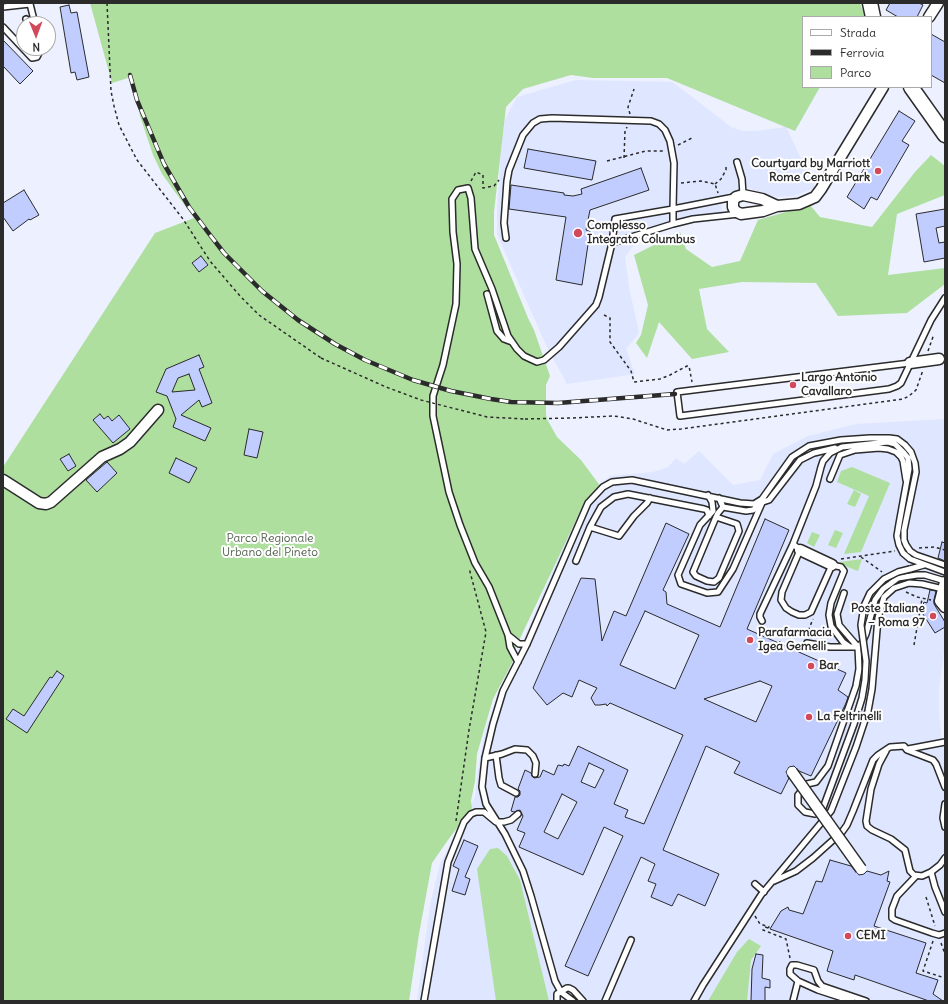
<!DOCTYPE html>
<meta charset="utf-8">
<style>
body{margin:0}
#map{position:relative;width:948px;height:1004px;overflow:hidden;background:#ecf0ff;font-family:Delius,sans-serif}
canvas{display:block}
.frame{position:absolute;inset:0;border:4px solid #2b2b2b;pointer-events:none}
.legend{position:absolute;left:802px;top:16px;width:130px;height:72px;box-sizing:border-box;background:#fff;border:1px solid #aaa;margin:0;padding:5px 7px;list-style:none;font-size:12px;color:#2b2b2b}
.legend li{display:flex;align-items:center;gap:8px;height:20px}
.legend b{width:20px;border:1px solid #aaa}
.north{position:absolute;left:16px;top:16px;width:40px;height:40px;box-sizing:border-box;background:#fff;border:1px solid #aaa;border-radius:50%;rotate:179deg;font-size:11px;font-weight:700;line-height:16px;text-align:center;color:#2b2b2b}
.north::after{content:'';display:block;margin:auto;width:14px;height:18px;background:#d1495b;clip-path:polygon(50% 0,100% 100%,50% 72%,0 100%)}
</style>
<div id="map">
<canvas width="948" height="1004"></canvas>
<div class="frame"></div>
<ul class="legend">
<li><b style="height:5px;background:#fff"></b>Strada</li>
<li><b style="height:5px;background:#2b2b2b"></b>Ferrovia</li>
<li><b style="height:11px;background:#aedf9f"></b>Parco</li>
</ul>
<div class="north">N</div>
</div>
<script>
const ctx = document.querySelector('canvas').getContext('2d');
ctx.lineJoin = 'round';
function fillPath(path, color) { ctx.fillStyle = color; ctx.fill(path, 'evenodd'); }
const shape = rows => new Path2D(rows.map(r => 'M' + r).join(''));
function trace(path, color, width, dash) { ctx.strokeStyle = color; ctx.lineWidth = width; ctx.lineCap = dash ? 'butt' : 'round'; ctx.setLineDash(dash || []); ctx.stroke(path); }
function drawText(font, color, halo, rows, align = 'center') {
  ctx.font = font + ' Delius,sans-serif'; ctx.lineWidth = 4; ctx.setLineDash([]); ctx.textBaseline = 'middle'; ctx.strokeStyle = halo; ctx.fillStyle = color; for (const [text, x, y, turn = 0] of rows) {
    ctx.save(); ctx.translate(x, y); ctx.rotate((+turn || 0) * Math.PI / 180); ctx.textAlign = isNaN(turn) ? turn : align; if (halo) ctx.strokeText(text, 0, 0); ctx.fillText(text, 0, 0); ctx.restore();
  }
}
fillPath(shape([
 [576,80,672,82,699,102,731,127,742,131,756,131,786,127,815,188,794,196,776,197,745,187,731,192,721,197,722,219,689,221,662,231,633,246,625,257,629,287,639,333,626,349,635,374,567,384,546,345,497,234,497,207,502,140,505,119,517,97],
 [945,419,945,563,934,604,945,622,945,643,939,689,939,712,941,740,945,752,945,1001,417,1001,430,905,440,864,475,797,478,770,485,731,502,683,526,634,564,544,589,493,610,476,653,472,668,467,676,458,684,464,699,451,733,485,760,480,773,454,808,436,856,424]
]), '#dfe6ff');
fillPath(shape([
 [90,3,860,3,865,17,803,17,803,87,820,87,795,131,667,78,593,78,571,75,523,89,506,107,494,212,494,235,528,318,534,330,550,376,546,385,546,414,547,419,557,437,581,460,601,487,586,499,515,649,514,659,493,699,477,754,475,781,471,801,472,808,448,840,432,863,419,934,409,1001,3,1001,3,467,155,233,194,218,162,174,153,155,140,116,131,77,112,83],
 [931,155,945,166,945,195,897,214,888,275,945,268,945,284,907,313,838,316,816,283,742,282,699,289,707,329,729,352,692,359,659,322,647,358,636,343,641,335,648,305,634,255,680,232,686,249,712,267,740,261,758,220,810,205,820,217,872,227,915,172],
 [852,467,890,483,861,552,844,554,869,496,837,482,841,471],
 [854,490,861,494,855,507,847,504],
 [835,530,843,533,836,548,828,545],
 [812,532,820,535,814,547,807,543],
 [862,559,858,571,840,564,840,562],
 [498,848,507,856,520,880,549,1001,496,1001,477,869,490,849],
 [749,939,761,946,751,960,747,1001,708,1001,737,952]
]), '#aedf9f');
const building = shape([
 [890,3,919,3,923,5,917,17,898,17,886,10,890,3],
 [69,5,71,13,77,12,89,77,77,80,75,72,71,73,60,7,69,5],
 [931,34,945,42,945,83,931,75,931,34],
 [3,40,33,71,20,84,3,66,3,40],
 [899,111,915,121,902,141,909,145,877,200,871,197,864,209,847,197,899,111],
 [528,149,596,161,592,180,524,168,528,149],
 [641,168,649,190,590,210,586,230,590,231,582,285,556,280,566,217,509,209,511,185,564,193,564,195,573,196,582,194,581,189,641,168],
 [24,190,39,215,30,220,29,219,13,231,3,217,3,203,24,190],
 [945,209,945,226,936,228,939,243,945,242,945,258,924,262,916,214,945,209],
 [201,256,208,265,199,272,192,263,201,256],
 [199,355,204,367,199,369,212,403,202,407,199,400,181,415,211,428,205,441,173,427,176,419,167,396,156,392,166,369,199,355],
 [189,374,195,390,172,392,178,378,189,374],
 [100,414,104,419,108,416,112,421,119,415,130,429,113,443,93,420,100,414],
 [249,429,263,432,257,458,244,455,249,429],
 [69,454,76,466,68,471,60,459,69,454],
 [176,458,197,468,189,483,169,473,176,458],
 [107,462,117,473,97,492,86,480,107,462],
 [765,519,789,530,747,629,846,673,838,690,848,697,846,703,811,776,799,771,794,766,789,767,786,772,789,778,781,794,734,773,740,762,706,746,663,850,719,874,705,906,678,894,672,906,651,897,656,884,648,881,655,864,641,857,588,976,565,966,623,836,604,827,583,875,519,847,525,833,517,830,523,816,520,810,514,812,511,811,515,797,518,797,520,795,520,791,518,789,525,770,531,773,532,776,534,778,540,777,543,770,554,775,558,765,563,766,564,764,569,766,578,746,628,770,614,804,628,810,625,817,644,824,683,735,610,703,607,706,606,704,600,705,595,705,591,698,597,688,579,680,572,697,563,693,547,705,533,688,581,578,595,579,602,641,614,611,626,616,666,523,689,534,663,590,666,592,667,604,720,627,765,519],
 [645,611,699,635,675,689,620,665,645,611],
 [760,681,772,686,756,722,704,699,760,681],
 [589,763,604,770,595,788,581,782,589,763],
 [562,794,577,802,558,839,544,832,562,794],
 [942,542,945,543,945,561,938,558,942,542],
 [930,590,936,591,934,600,934,604,945,622,945,627,935,633,921,611,924,602,927,603,930,590],
 [57,671,64,676,27,733,6,719,13,709,24,716,50,677,52,678,57,671],
 [464,840,478,846,465,877,470,879,465,895,452,891,459,869,453,866,464,840],
 [830,860,851,866,859,875,864,874,867,871,881,875,889,871,887,881,890,882,874,926,926,943,916,973,938,980,933,994,943,1001,929,1001,855,975,854,980,827,971,833,951,770,929,781,911,788,907,789,910,803,914,816,881,822,882,830,860],
 [756,954,763,955,762,978,770,980,770,988,765,987,765,1001,751,1001,752,969,756,954]
]);
fillPath(building, '#c1cdfe');
trace(building, '#2b2b2b', 1);
const lane = shape([
 [3,7,30,4,35,24],
 [26,19,28,24],
 [3,27,32,58,37,57,39,53,39,48],
 [737,162,742,179,743,195],
 [673,224,693,219,739,214],
 [506,238,504,223,507,181,509,170,523,135,533,123,540,119,552,118,651,121,659,124,665,130,670,141,674,163,673,209,734,197],
 [487,294,497,331,504,339,512,342],
 [910,363,677,392,680,416,889,389,897,386,901,383,931,320,945,298],
 [830,479,840,455,855,450,879,448,888,449,896,452,901,457,903,461,906,480],
 [708,495,712,502,713,511,700,525,678,575,681,584,707,593,718,592,733,569,762,503],
 [719,498,723,507,746,511,753,510,761,504],
 [760,503,769,500,800,460,814,453,835,448],
 [716,517,737,524,739,531,719,578,714,582,707,581,696,576,693,572,716,517,718,513,723,507],
 [590,527,619,536,634,516,647,503,650,498],
 [576,561,590,527,601,507,614,497,628,494,704,509,707,510,709,516],
 [910,569,924,565],
 [945,572,910,559,903,553,899,545,897,536,899,524,909,469,908,458,904,453,895,444,888,442,842,447,830,453,823,461,821,467,816,486,793,544,800,550,782,592,781,600,786,608,792,612,799,615,805,615,811,612,832,565,841,567,844,571,831,603,829,615,831,626,843,642,850,647,858,647,862,643,866,634,875,600,883,589,890,584,898,578,917,575,925,575,945,581],
 [844,593,837,614,839,625,858,647,859,669,856,686,828,766,816,782,807,784,798,795,798,805,805,812,815,814,823,808,854,724],
 [762,621,760,617,760,614,793,544],
 [508,635,519,644,527,644],
 [807,643,830,647,850,647],
 [518,662,510,647,508,635,489,587,475,563,460,525,449,492,433,416,433,396,443,365,456,304,457,264,453,232,452,199,458,190,468,188,471,198,475,249,492,289,508,336,517,349,524,356,537,362,544,360,559,347,596,305,599,297,612,243,615,219,673,209,673,224,612,243],
 [908,749,945,742],
 [886,751,879,764,871,789,866,821,867,826,872,830,891,839,905,850,910,871,914,875,922,876,931,872,940,865,945,858],
 [496,755,499,778,501,785,516,793],
 [485,758,502,754,515,749,527,750,533,756,536,763,535,774],
 [945,804,943,818,945,827],
 [931,872,935,887,945,912],
 [916,876,897,896,892,909,892,918,895,920,932,933,939,935,945,933],
 [774,881,796,871,813,858,842,832,847,825,853,811,873,760,878,755,890,747,904,746,907,750,933,760,936,764,945,787],
 [755,884,764,892],
 [424,1001,448,862,464,822,471,814,476,812,484,812,496,822,504,822,511,820,518,814],
 [557,1001,557,994,567,988,569,988,573,990,583,1001],
 [573,1001,561,992,555,981,531,896,523,871,505,834,486,804,482,787,485,758,493,724,503,691,527,644,588,503,603,487,612,482,632,480,740,503,754,504,762,499,792,457,809,446,841,440,870,438,889,438,897,439,905,445,911,452,915,463,916,472,904,530,904,540,906,545,910,551,916,555,945,565],
 [605,1001,631,940],
 [694,1001,703,985,761,895,831,811,856,747,868,711,872,689,878,618,884,597,894,588,909,583,922,584,943,589],
 [793,1001,798,981],
 [852,1001,818,990,798,981,790,974,790,969,792,965,797,965,814,970,818,981,822,986,866,1001]
]);
const street = shape([
 [929,17,938,3],
 [777,206,762,199,743,195,736,197,733,201,733,207,735,211,741,214,763,211,777,206,799,204,815,197,821,189,883,87],
 [910,363,939,359],
 [3,480,39,503,46,504,51,502,102,457,120,449,130,442,158,410],
 [800,550,832,565],
 [945,582,940,601,945,607]
]);
const secondary = shape([
 [870,3,873,17],
 [911,87,945,135]
]);
trace(lane, '#2b2b2b', 8);
trace(street, '#2b2b2b', 13);
trace(secondary, '#2b2b2b', 17);
trace(shape([
 [107,3,111,91,114,106,119,125,137,160,183,219,210,261,240,296,259,315,321,358],
 [630,114,628,107,634,89],
 [678,145,692,138],
 [624,158,625,131,627,127],
 [607,161,646,151,664,151],
 [471,181,476,172,483,175,483,188,494,186,499,180],
 [681,183,701,181,715,184,718,193],
 [715,184,721,179,726,170,726,164],
 [604,315,610,318,610,342,631,371,634,382,660,379,670,375,687,366,689,366,692,382],
 [928,351,934,334],
 [525,419,571,418,614,416,633,419,667,430,681,429,903,399,909,396,916,390,923,370],
 [919,548,934,547,945,550],
 [861,557,882,572],
 [841,559,895,551],
 [906,592,917,597,931,600],
 [806,636,813,619],
 [779,644,780,641],
 [914,645,922,599],
 [456,821,469,730,486,632,469,568],
 [926,897,935,926],
 [755,916,760,924,769,927,768,928],
 [768,928,765,927,763,930,786,939,790,958],
 [933,941,923,971,945,978],
 [941,943,945,954]
]), '#2b2b2b', 1.5, [3, 3]);
trace(lane, '#fff', 5);
trace(street, '#fff', 10);
trace(secondary, '#fff', 14);
const rail = shape([
 [130,75,137,100,164,164,189,207,207,231,224,253,262,291,298,320,335,344,365,360,413,380,451,391,491,399,511,402,558,403,675,394]
]);
trace(rail, '#2b2b2b', 4.5);
trace(rail, '#fff', 3, [9]);
const laneBridge = shape([
 [854,724,862,698,865,680,866,661,861,625,864,606,870,593,884,579,898,572,910,569]
]);
const streetBridge = shape([
 [792,772,861,869]
]);
trace(laneBridge, '#2b2b2b', 8, []);
trace(streetBridge, '#2b2b2b', 13, []);
trace(shape([
 [321,358,386,387,421,400,487,417,525,419]
]), '#2b2b2b', 1.5, [3, 3]);
trace(laneBridge, '#fff', 5);
trace(streetBridge, '#fff', 10);
for (const [x, y, r, color] of [
 [878,171,4,"#d1495b"],
 [578,233,5,"#d1495b"],
 [793,385,4,"#d1495b"],
 [933,616,4,"#d1495b"],
 [750,640,4,"#d1495b"],
 [811,666,4,"#d1495b"],
 [809,717,4,"#d1495b"],
 [848,936,4,"#d1495b"]
]) { const dot = new Path2D(); dot.arc(x, y, r, 0, 2 * Math.PI); ctx.fillStyle = color; ctx.fill(dot); trace(dot, '#fff', 1.5); }
drawText('bold 12px', '#2b2b2b', '#fff', [
 ["Courtyard by Marriott",870,164,"right"],
 ["Rome Central Park",870,178,"right"],
 ["Complesso",587,226],
 ["Integrato Columbus",587,240],
 ["Largo Antonio",801,378],
 ["Cavallaro",801,392],
 ["Poste Italiane",925,609,"right"],
 ["– Roma 97",925,623,"right"],
 ["Parafarmacia",758,633],
 ["Igea Gemelli",758,647],
 ["Bar",819,666],
 ["La Feltrinelli",817,717],
 ["CEMI",856,936]
], 'left');
drawText('12px', '#52614e', '#fff', [
 ["Parco Regionale",270,539],
 ["Urbano del Pineto",270,553]
]);
</script>
